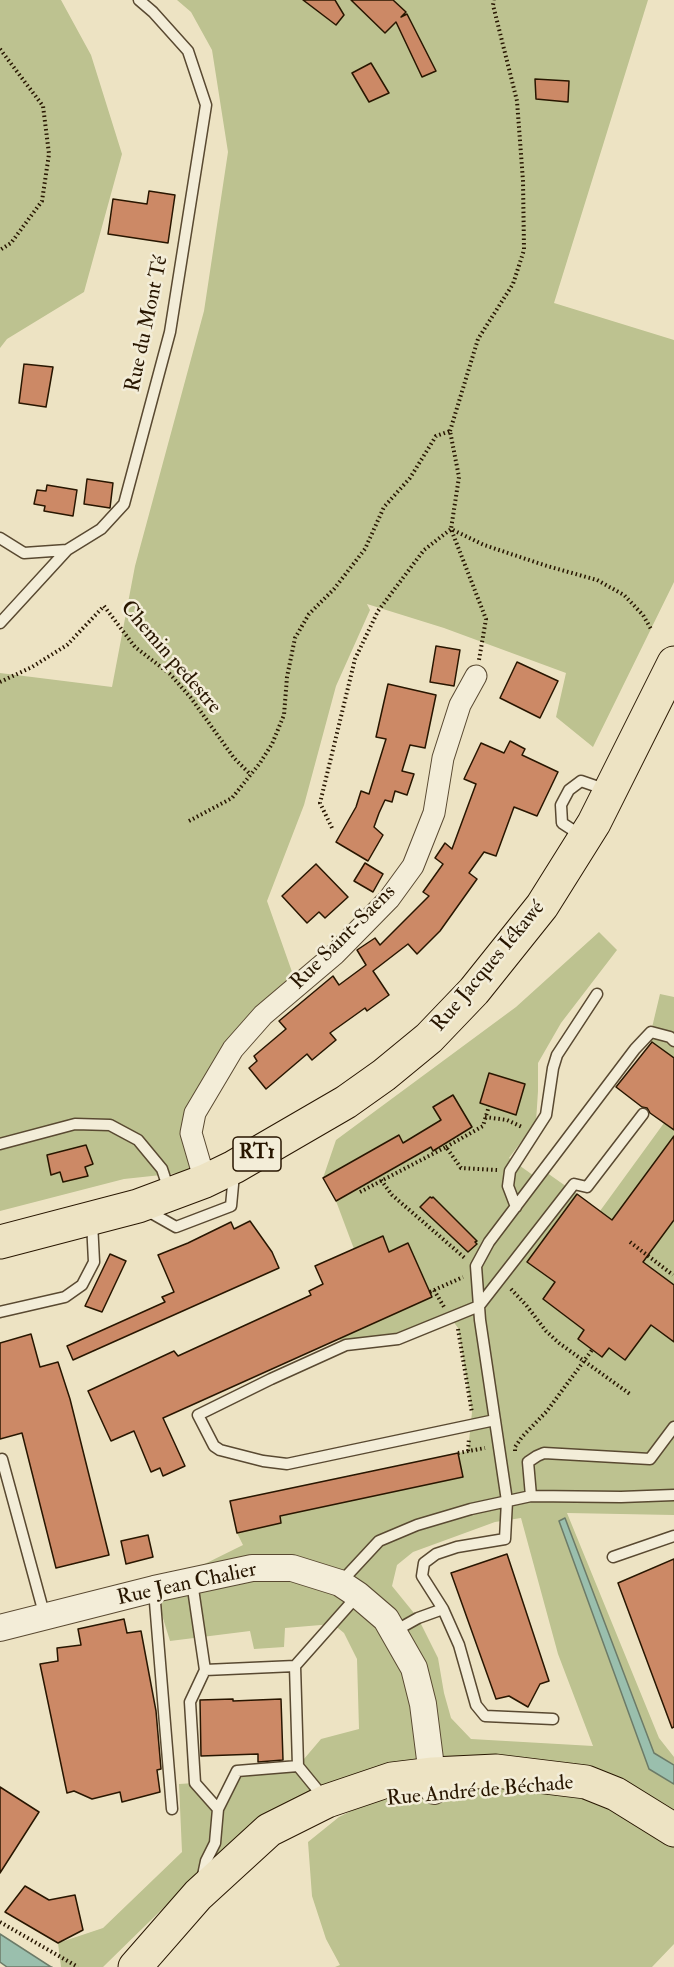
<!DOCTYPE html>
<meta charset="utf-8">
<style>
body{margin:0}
canvas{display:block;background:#ede3c3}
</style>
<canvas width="674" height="1967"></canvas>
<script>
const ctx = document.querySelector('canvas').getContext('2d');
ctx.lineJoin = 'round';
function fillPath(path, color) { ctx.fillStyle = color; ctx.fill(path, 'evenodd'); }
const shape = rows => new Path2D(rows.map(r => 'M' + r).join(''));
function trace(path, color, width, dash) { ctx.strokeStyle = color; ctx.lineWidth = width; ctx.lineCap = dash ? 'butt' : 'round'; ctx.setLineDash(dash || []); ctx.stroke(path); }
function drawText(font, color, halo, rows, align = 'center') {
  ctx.font = font + ' "IM FELL Double Pica",serif'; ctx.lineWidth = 5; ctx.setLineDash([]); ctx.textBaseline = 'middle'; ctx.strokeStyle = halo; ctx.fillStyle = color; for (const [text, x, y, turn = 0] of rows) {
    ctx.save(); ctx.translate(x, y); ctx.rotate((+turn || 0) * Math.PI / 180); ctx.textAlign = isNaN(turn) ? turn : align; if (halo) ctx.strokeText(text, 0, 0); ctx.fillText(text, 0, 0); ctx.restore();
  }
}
fillPath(shape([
 [0,0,61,0,91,55,122,154,84,292,7,339,0,348],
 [177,0,648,0,554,303,674,340,674,582,593,747,556,717,566,673,444,628,367,604,370,610,336,686,304,805,267,901,297,986,263,1015,191,1133,189,1172,124,1179,0,1211,0,673,112,687,135,566,204,311,228,152,212,50,191,12],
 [599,932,617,950,561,1023,538,1063,538,1091,536,1122,509,1158,537,1178,543,1170,577,1194,527,1262,555,1282,543,1299,584,1330,578,1339,609,1348,625,1360,651,1325,674,1342,674,1515,567,1513,659,1738,674,1757,674,1944,652,1967,335,1967,340,1965,326,1939,312,1896,308,1842,339,1817,367,1803,434,1791,490,1787,392,1768,195,1877,103,1967,61,1967,58,1943,103,1928,182,1852,179,1784,195,1783,218,1808,237,1771,298,1766,321,1739,359,1729,357,1659,344,1633,333,1624,285,1628,284,1647,254,1649,250,1631,170,1641,154,1589,243,1545,237,1533,281,1523,280,1516,463,1477,458,1453,468,1451,472,1412,458,1328,450,1317,398,1339,346,1345,339,1339,408,1244,389,1252,383,1237,354,1249,336,1201,412,1158,398,1135,323,1178,336,1140,516,1007],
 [521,1518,558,1654,593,1746,471,1739,451,1718,444,1693,438,1658,418,1618,392,1586,397,1565,413,1552,495,1522],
 [660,994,674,997,674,1058,649,1040],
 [674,1104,674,1136,612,1220,600,1211,664,1123],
 [674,1220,674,1285,648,1287,630,1242,648,1256]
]), '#bdc290');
const water = shape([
 [565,1518,654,1753,674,1765,674,1784,649,1769,559,1521,565,1518],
 [0,1934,51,1967,52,1967,7,1967,0,1962,0,1934]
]);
fillPath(water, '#9abfad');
trace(water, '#6c7b68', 1.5);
const building = shape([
 [303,0,335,0,344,15,336,25,303,0],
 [351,0,393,0,406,12,401,17,407,14,436,71,422,77,396,22,385,33,351,0],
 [371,63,389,93,369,102,352,73,371,63],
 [535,79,569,81,568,102,536,99,535,79],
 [149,191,175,195,168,243,108,234,113,199,147,204,149,191],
 [24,364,53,367,46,407,19,403,24,364],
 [87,479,113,483,110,508,84,504,87,479],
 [47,485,77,490,73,516,44,511,45,506,34,504,37,490,46,491,47,485],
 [436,646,460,650,454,686,430,682,436,646],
 [517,662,558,681,540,718,500,698,517,662],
 [388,684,436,695,425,748,410,745,402,771,414,774,407,795,395,791,392,802,385,800,379,813,374,827,383,835,368,861,336,842,356,807,361,791,369,794,386,739,376,737,388,684],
 [510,741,525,749,522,755,558,772,537,816,514,807,496,856,484,852,469,873,477,879,440,931,417,954,408,944,373,971,389,995,367,1011,365,1008,330,1033,336,1040,312,1060,307,1054,266,1089,249,1068,257,1061,254,1056,286,1029,279,1021,333,976,339,985,366,965,357,950,375,938,380,945,429,896,423,892,443,864,435,858,445,843,452,849,476,784,464,779,481,743,504,753,510,741],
 [365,863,383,874,373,892,354,881,365,863],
 [316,864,348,897,325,918,319,912,307,923,282,896,316,864],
 [652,1042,674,1058,674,1130,650,1113,647,1108,642,1107,616,1087,652,1042],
 [489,1073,525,1084,516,1115,480,1103,489,1073],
 [453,1095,472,1127,433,1151,431,1147,336,1201,323,1178,399,1135,403,1143,441,1120,433,1107,453,1095],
 [674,1136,674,1220,643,1262,674,1285,674,1342,651,1325,625,1360,609,1348,602,1357,578,1339,584,1330,543,1299,555,1282,527,1262,577,1194,612,1220,674,1136],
 [86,1145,93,1164,85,1167,88,1176,63,1182,60,1172,51,1175,47,1155,86,1145],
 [430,1197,432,1198,433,1197,477,1241,475,1242,477,1244,468,1252,420,1207,430,1197],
 [250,1221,272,1252,279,1268,73,1360,67,1346,165,1302,162,1297,174,1292,158,1255,188,1243,231,1222,234,1229,250,1221],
 [383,1236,389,1252,408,1243,432,1297,163,1418,185,1466,163,1476,160,1468,151,1472,134,1431,111,1441,88,1391,174,1351,178,1356,311,1295,309,1291,323,1284,315,1266,383,1236],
 [110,1254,126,1261,102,1312,85,1306,110,1254],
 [31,1334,40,1367,58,1362,70,1399,109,1555,56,1568,22,1433,0,1439,0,1343,31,1334],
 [458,1453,463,1477,280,1516,281,1523,237,1533,230,1501,458,1453],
 [148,1535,153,1557,126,1564,121,1541,148,1535],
 [507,1554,549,1681,540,1684,528,1707,509,1696,496,1699,451,1573,507,1554],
 [674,1559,674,1727,672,1728,618,1583,674,1559],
 [124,1619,127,1633,141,1631,156,1711,161,1769,157,1770,160,1792,122,1802,120,1792,92,1799,74,1791,67,1793,40,1664,58,1661,57,1648,81,1645,78,1629,124,1619],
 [233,1699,233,1701,281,1699,283,1760,258,1762,258,1754,201,1756,200,1700,233,1699],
 [0,1787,39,1812,0,1873,0,1787],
 [25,1886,49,1900,75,1895,83,1930,58,1943,5,1912,25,1886]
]);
fillPath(building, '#cc8966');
trace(building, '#281600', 1.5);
const service = shape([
 [0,538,24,553,67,550],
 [0,623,67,550,101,529,124,504,170,332,206,105,188,51,153,12,139,0],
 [582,836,562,823,561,805,569,790,581,781,607,790],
 [0,1144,75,1124,110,1125,138,1140,162,1169,169,1190],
 [516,1207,508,1186,510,1171,546,1115,553,1068,557,1055,597,994],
 [146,1210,176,1227,231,1206,234,1174],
 [0,1312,65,1297,82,1285,94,1262,92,1222],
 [495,1420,287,1464,263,1461,220,1450,214,1446,198,1415,271,1379,346,1345,398,1339,479,1306,574,1184,587,1187,643,1114],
 [2,1459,45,1617],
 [531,1496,528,1462,537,1456,544,1453,650,1459,674,1427],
 [613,1557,674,1536],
 [192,1582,205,1670,295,1666,358,1595],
 [340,1583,379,1541,417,1525,471,1509,531,1496,621,1497,674,1495],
 [154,1590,172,1809],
 [443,1609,422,1576,424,1563,436,1554,457,1547,505,1539,507,1501,480,1320,476,1266,489,1242,635,1049,651,1032,670,1037,674,1041],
 [393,1632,418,1618,443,1609,459,1645,476,1705,485,1716,553,1719],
 [295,1666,298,1766],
 [205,1670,190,1702,195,1783,218,1809],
 [298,1766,325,1799],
 [202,1880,206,1861,215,1843,218,1809,237,1771,298,1766]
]);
const minor = shape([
 [205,1181,191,1133,195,1113,233,1049,263,1015,335,954,389,899,413,866,434,813,443,758,460,705,476,676]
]);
const tertiary = shape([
 [0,1628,154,1589,252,1568,292,1568,340,1583,358,1595,386,1619,414,1668,423,1704,434,1791]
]);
const primary = shape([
 [0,1242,138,1206,205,1181,234,1167,346,1102,384,1075,429,1038,474,991,542,906,594,823,674,663],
 [135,1967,198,1895,269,1830,327,1801,392,1779,433,1774,496,1771,586,1782,616,1794,674,1830]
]);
trace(service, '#594931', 13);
trace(minor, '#594931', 23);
trace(tertiary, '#594931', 28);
trace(primary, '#281600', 35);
trace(shape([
 [0,49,43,106,49,154,42,201,11,243,0,250],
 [450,431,478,339,513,284,524,250,523,181,517,101,493,5,494,0],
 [0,682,32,667,67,645,104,606,135,647,170,674,191,698,234,758,251,775],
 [189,821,232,798,260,763,272,744,284,715,287,677,295,638,309,614,334,589,365,549,384,507,410,478,436,436,450,431,459,477,451,529,486,619,479,660],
 [332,828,320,803,355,659,378,611,424,550,451,529,484,545,547,566,597,580,624,595,643,615,651,629],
 [485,1117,507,1120,522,1127],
 [446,1147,483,1126,489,1106],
 [381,1180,392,1195,466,1259],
 [360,1192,446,1147,461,1168,497,1170],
 [630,1242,673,1275],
 [511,1289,526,1305,546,1331,559,1343,630,1394],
 [434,1290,444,1307],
 [430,1292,463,1277],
 [458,1329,472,1413],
 [468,1451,469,1438],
 [515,1451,515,1447,522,1437,547,1411,592,1350],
 [458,1453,485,1448],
 [0,1922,78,1967]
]), '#281600', 4, [1.5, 3]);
trace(service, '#f3edd8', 10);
trace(minor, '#f3edd8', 21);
trace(tertiary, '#f3edd8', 26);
trace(primary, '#ede3c3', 33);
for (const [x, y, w] of [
 [257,1154,48]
]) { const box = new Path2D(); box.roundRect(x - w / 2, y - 17, w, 34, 4.5); ctx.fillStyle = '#f3edd8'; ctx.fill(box); trace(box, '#281600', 1.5); }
drawText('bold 20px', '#281600', null, [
 ["RT1",257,1154]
]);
drawText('21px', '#281600', '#f3edd8', [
 ["Rue du Mont Té",148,324,-78],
 ["Chemin pedestre",170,658,49],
 ["Rue Saint-Saens",344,938,-45],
 ["Rue Jacques Iékawé",489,967,-50],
 ["Rue Jean Chalier",187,1585,-12],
 ["Rue André de Béchade",480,1792,-5]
]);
</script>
